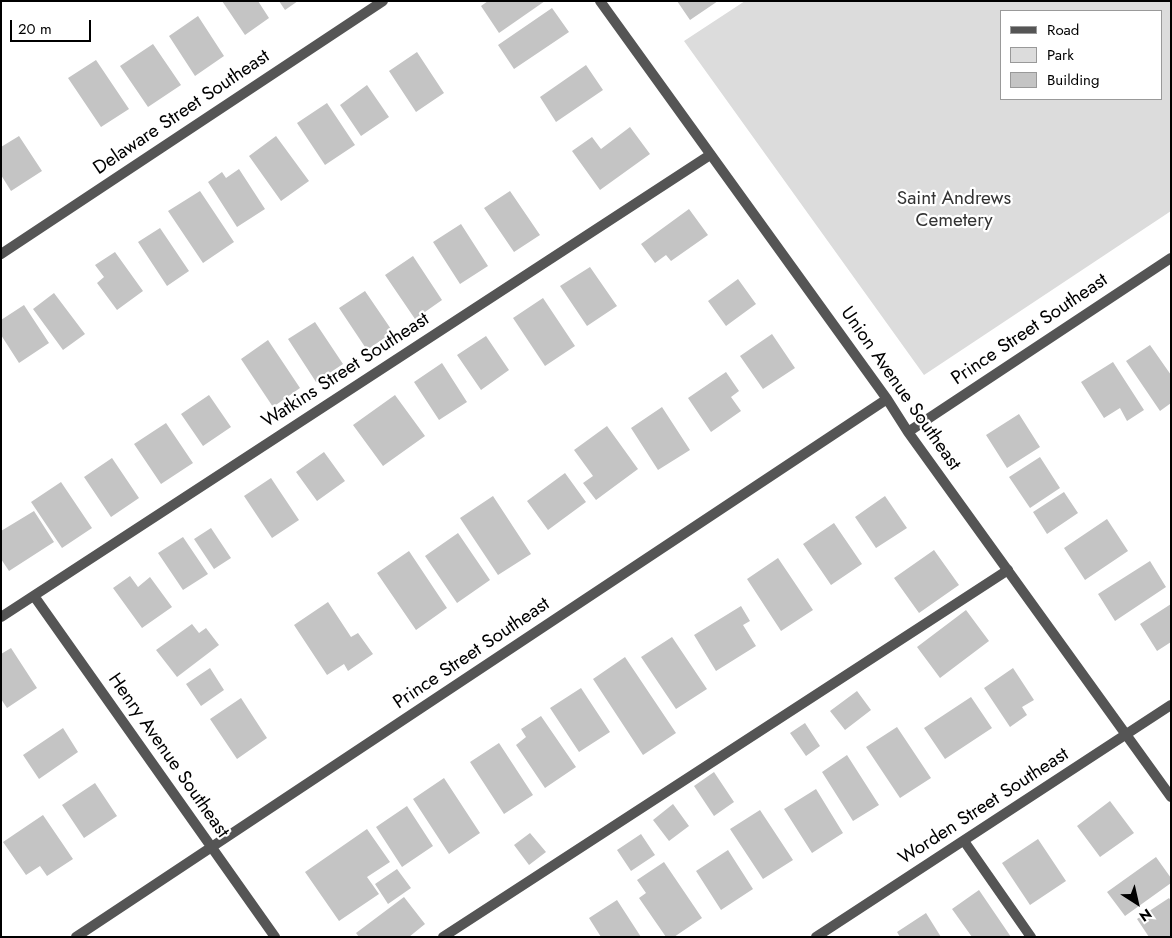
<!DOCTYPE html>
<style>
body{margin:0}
#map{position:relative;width:1172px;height:938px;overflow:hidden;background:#fff;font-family:Jost,sans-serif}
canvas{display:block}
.frame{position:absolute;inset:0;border:2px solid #000;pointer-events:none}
.legend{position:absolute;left:1000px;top:10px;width:162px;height:90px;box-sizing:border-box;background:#fff;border:1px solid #999;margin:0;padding:6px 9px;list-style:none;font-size:15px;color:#000}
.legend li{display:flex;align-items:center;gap:10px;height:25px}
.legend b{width:25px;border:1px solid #999}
.north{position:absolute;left:1112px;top:878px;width:50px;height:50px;-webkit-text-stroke:4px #fff;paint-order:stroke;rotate:145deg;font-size:14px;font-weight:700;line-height:20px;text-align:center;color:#000}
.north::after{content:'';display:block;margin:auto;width:18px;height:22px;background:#000;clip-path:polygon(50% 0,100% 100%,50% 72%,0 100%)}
.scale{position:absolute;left:10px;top:20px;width:81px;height:22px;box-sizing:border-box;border:2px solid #000;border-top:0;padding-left:6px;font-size:15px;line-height:18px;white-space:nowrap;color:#000;-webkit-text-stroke:4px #fff;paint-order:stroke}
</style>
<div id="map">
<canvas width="1172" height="938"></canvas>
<div class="frame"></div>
<ul class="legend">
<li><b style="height:6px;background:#555"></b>Road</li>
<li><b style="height:14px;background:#dcdcdc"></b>Park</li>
<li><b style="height:14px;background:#c4c4c4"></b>Building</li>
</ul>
<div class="north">N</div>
<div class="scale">20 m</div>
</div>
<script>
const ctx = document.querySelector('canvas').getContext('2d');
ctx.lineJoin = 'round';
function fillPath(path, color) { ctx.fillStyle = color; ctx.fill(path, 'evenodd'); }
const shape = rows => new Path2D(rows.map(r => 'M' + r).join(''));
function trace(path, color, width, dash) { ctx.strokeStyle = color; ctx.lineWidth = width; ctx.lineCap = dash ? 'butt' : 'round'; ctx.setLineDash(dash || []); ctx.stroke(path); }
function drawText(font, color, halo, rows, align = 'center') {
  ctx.font = font + ' Jost,sans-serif'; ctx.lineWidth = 4.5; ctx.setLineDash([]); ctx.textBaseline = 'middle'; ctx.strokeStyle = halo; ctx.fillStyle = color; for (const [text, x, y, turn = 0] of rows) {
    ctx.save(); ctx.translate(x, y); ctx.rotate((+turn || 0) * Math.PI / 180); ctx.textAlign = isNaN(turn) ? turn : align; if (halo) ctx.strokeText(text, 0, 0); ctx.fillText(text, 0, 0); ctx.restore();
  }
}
fillPath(shape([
 [745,1,1171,1,1171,211,924,375,684,41],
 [1001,11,1161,11,1161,99,1001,99]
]), '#dcdcdc');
fillPath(shape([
 [222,1,258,1,269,18,245,35],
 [279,1,298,1,285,10],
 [488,1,545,1,499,33,481,6],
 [677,1,718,1,690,20],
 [552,8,569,32,514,69,498,45],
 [198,16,224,56,195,76,169,36],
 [153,44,181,85,148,107,120,66],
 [417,52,444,93,416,112,389,71],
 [96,60,129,109,101,127,68,78],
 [586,65,603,90,556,122,540,97],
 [367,85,389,117,361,136,340,105],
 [327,103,355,145,325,165,297,123],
 [630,127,650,154,600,190,572,151,592,137,601,149],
 [19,136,42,171,11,191,1,175,1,147],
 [276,136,309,181,281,201,249,156],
 [239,169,265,209,237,227,208,182,222,172,226,178],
 [200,191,234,242,203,263,168,211],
 [510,191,540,235,514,252,484,208],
 [689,209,708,235,671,261,666,255,655,263,641,244],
 [461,224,488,266,460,284,433,242],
 [160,228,189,271,167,286,138,242],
 [115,252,143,291,117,310,97,283,104,277,95,265],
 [413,256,442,300,415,319,385,275],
 [590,267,617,306,587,326,560,286],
 [738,279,756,304,726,326,708,301],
 [365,291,393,332,367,350,339,308],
 [54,293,85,334,63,350,33,309],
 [543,298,575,346,545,366,513,318],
 [24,305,49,343,19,363,1,335,1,320],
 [315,322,343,364,316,382,288,339],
 [772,334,795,368,763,389,740,356],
 [486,336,509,370,481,390,457,355],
 [268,340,300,388,273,407,241,359],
 [1150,345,1171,375,1171,403,1160,411,1126,361],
 [1113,362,1144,410,1127,421,1120,408,1104,418,1081,382],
 [442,363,467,402,439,420,414,382],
 [726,372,739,391,731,397,741,411,711,432,688,398],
 [209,395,231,427,203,446,181,414],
 [395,395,425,436,383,466,353,425],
 [662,407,690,450,658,470,631,428],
 [1019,414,1040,447,1007,468,986,435],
 [166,423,193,463,161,484,134,444],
 [607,426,638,469,596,500,583,483,593,476,574,450],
 [324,452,345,481,317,501,296,472],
 [1040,457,1060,488,1030,508,1009,477],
 [112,458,139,498,111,517,84,477],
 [565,473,586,502,548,530,527,501],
 [271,478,299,520,272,538,244,496],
 [61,482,92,528,62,548,31,502],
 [1064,492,1078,513,1047,534,1033,512],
 [493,496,531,554,498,575,460,518],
 [885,496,907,528,876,548,855,517],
 [34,511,54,542,9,571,1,559,1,531],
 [1107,519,1128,551,1085,580,1064,548],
 [834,523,862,564,831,585,803,544],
 [211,528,231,558,214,569,194,539],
 [458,533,490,580,457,603,425,556],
 [183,537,208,574,183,590,158,553],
 [934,550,959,585,919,613,894,578],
 [409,551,447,608,416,630,377,573],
 [778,558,813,610,781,631,747,579],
 [1150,561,1166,587,1115,621,1098,594],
 [130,576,138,587,150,577,172,607,142,628,113,588],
 [328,602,351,637,358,633,373,654,348,671,344,664,327,675,294,625],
 [1171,604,1171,642,1157,651,1140,624],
 [741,606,750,621,743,625,756,646,716,671,694,635],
 [966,610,989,641,940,678,917,647],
 [192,624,199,633,206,628,219,645,177,677,156,650],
 [672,637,707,689,676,709,641,657],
 [11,648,37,688,7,708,1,699,1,654],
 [625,657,676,733,643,755,593,679],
 [210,668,224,690,201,706,186,684],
 [1013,668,1034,700,1022,707,1027,715,1010,727,984,688],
 [581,688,610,732,579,752,550,708],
 [857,691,871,710,845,730,830,711],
 [971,697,992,728,945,759,924,728],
 [241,698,267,738,237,759,210,719],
 [541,716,576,767,545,788,516,745,526,737,521,729],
 [805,723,820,746,806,756,790,733],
 [897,727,931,778,900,798,866,747],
 [63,728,78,752,39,779,23,755],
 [499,743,533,795,504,814,470,762],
 [847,755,879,805,853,821,822,772],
 [714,772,734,802,714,816,694,786],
 [444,778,480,833,449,854,413,799],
 [95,783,117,816,84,838,62,805],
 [816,789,843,833,812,853,784,809],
 [1110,801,1134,833,1100,857,1077,826],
 [673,804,689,826,669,841,653,820],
 [407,806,433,846,402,867,376,827],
 [760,810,793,860,763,879,730,829],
 [43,815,73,859,47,876,40,866,26,875,3,842],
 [367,829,390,862,367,877,379,894,339,921,305,872],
 [530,833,546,852,529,865,514,845],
 [641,834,655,855,631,871,617,850],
 [1038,839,1066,881,1030,905,1002,863],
 [728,850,753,889,721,910,696,871],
 [1156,857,1171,878,1171,883,1125,916,1107,892],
 [664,862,702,918,674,937,666,937,639,898,646,893,637,880],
 [397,869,411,888,388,904,375,884],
 [979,890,1011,937,972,937,952,909],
 [404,897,425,924,409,937,359,937,356,933],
 [1169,898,1171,901,1171,937,1149,937,1137,919],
 [617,900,641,937,601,937,589,918],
 [926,913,941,937,900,937,897,932]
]), '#c4c4c4');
trace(shape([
 [964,841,1031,937],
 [443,937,1008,570]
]), '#555', 10);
trace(shape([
 [600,1,887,399,908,432,1171,797],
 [1,254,383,1],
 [908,432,1171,258],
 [34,596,275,937],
 [1,617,710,155],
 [76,937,887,399],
 [816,937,1171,705]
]), '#555', 10);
drawText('19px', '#000', '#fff', [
 ["Delaware Street Southeast",182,113,-34],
 ["Prince Street Southeast",1030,330,-34],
 ["Watkins Street Southeast",346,371,-33],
 ["Union Avenue Southeast",900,389,55],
 ["Prince Street Southeast",472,654,-34],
 ["Henry Avenue Southeast",168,756,55],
 ["Worden Street Southeast",984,807,-33]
]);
drawText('19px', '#333', '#fff', [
 ["Saint Andrews",954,199],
 ["Cemetery",954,221]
]);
</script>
